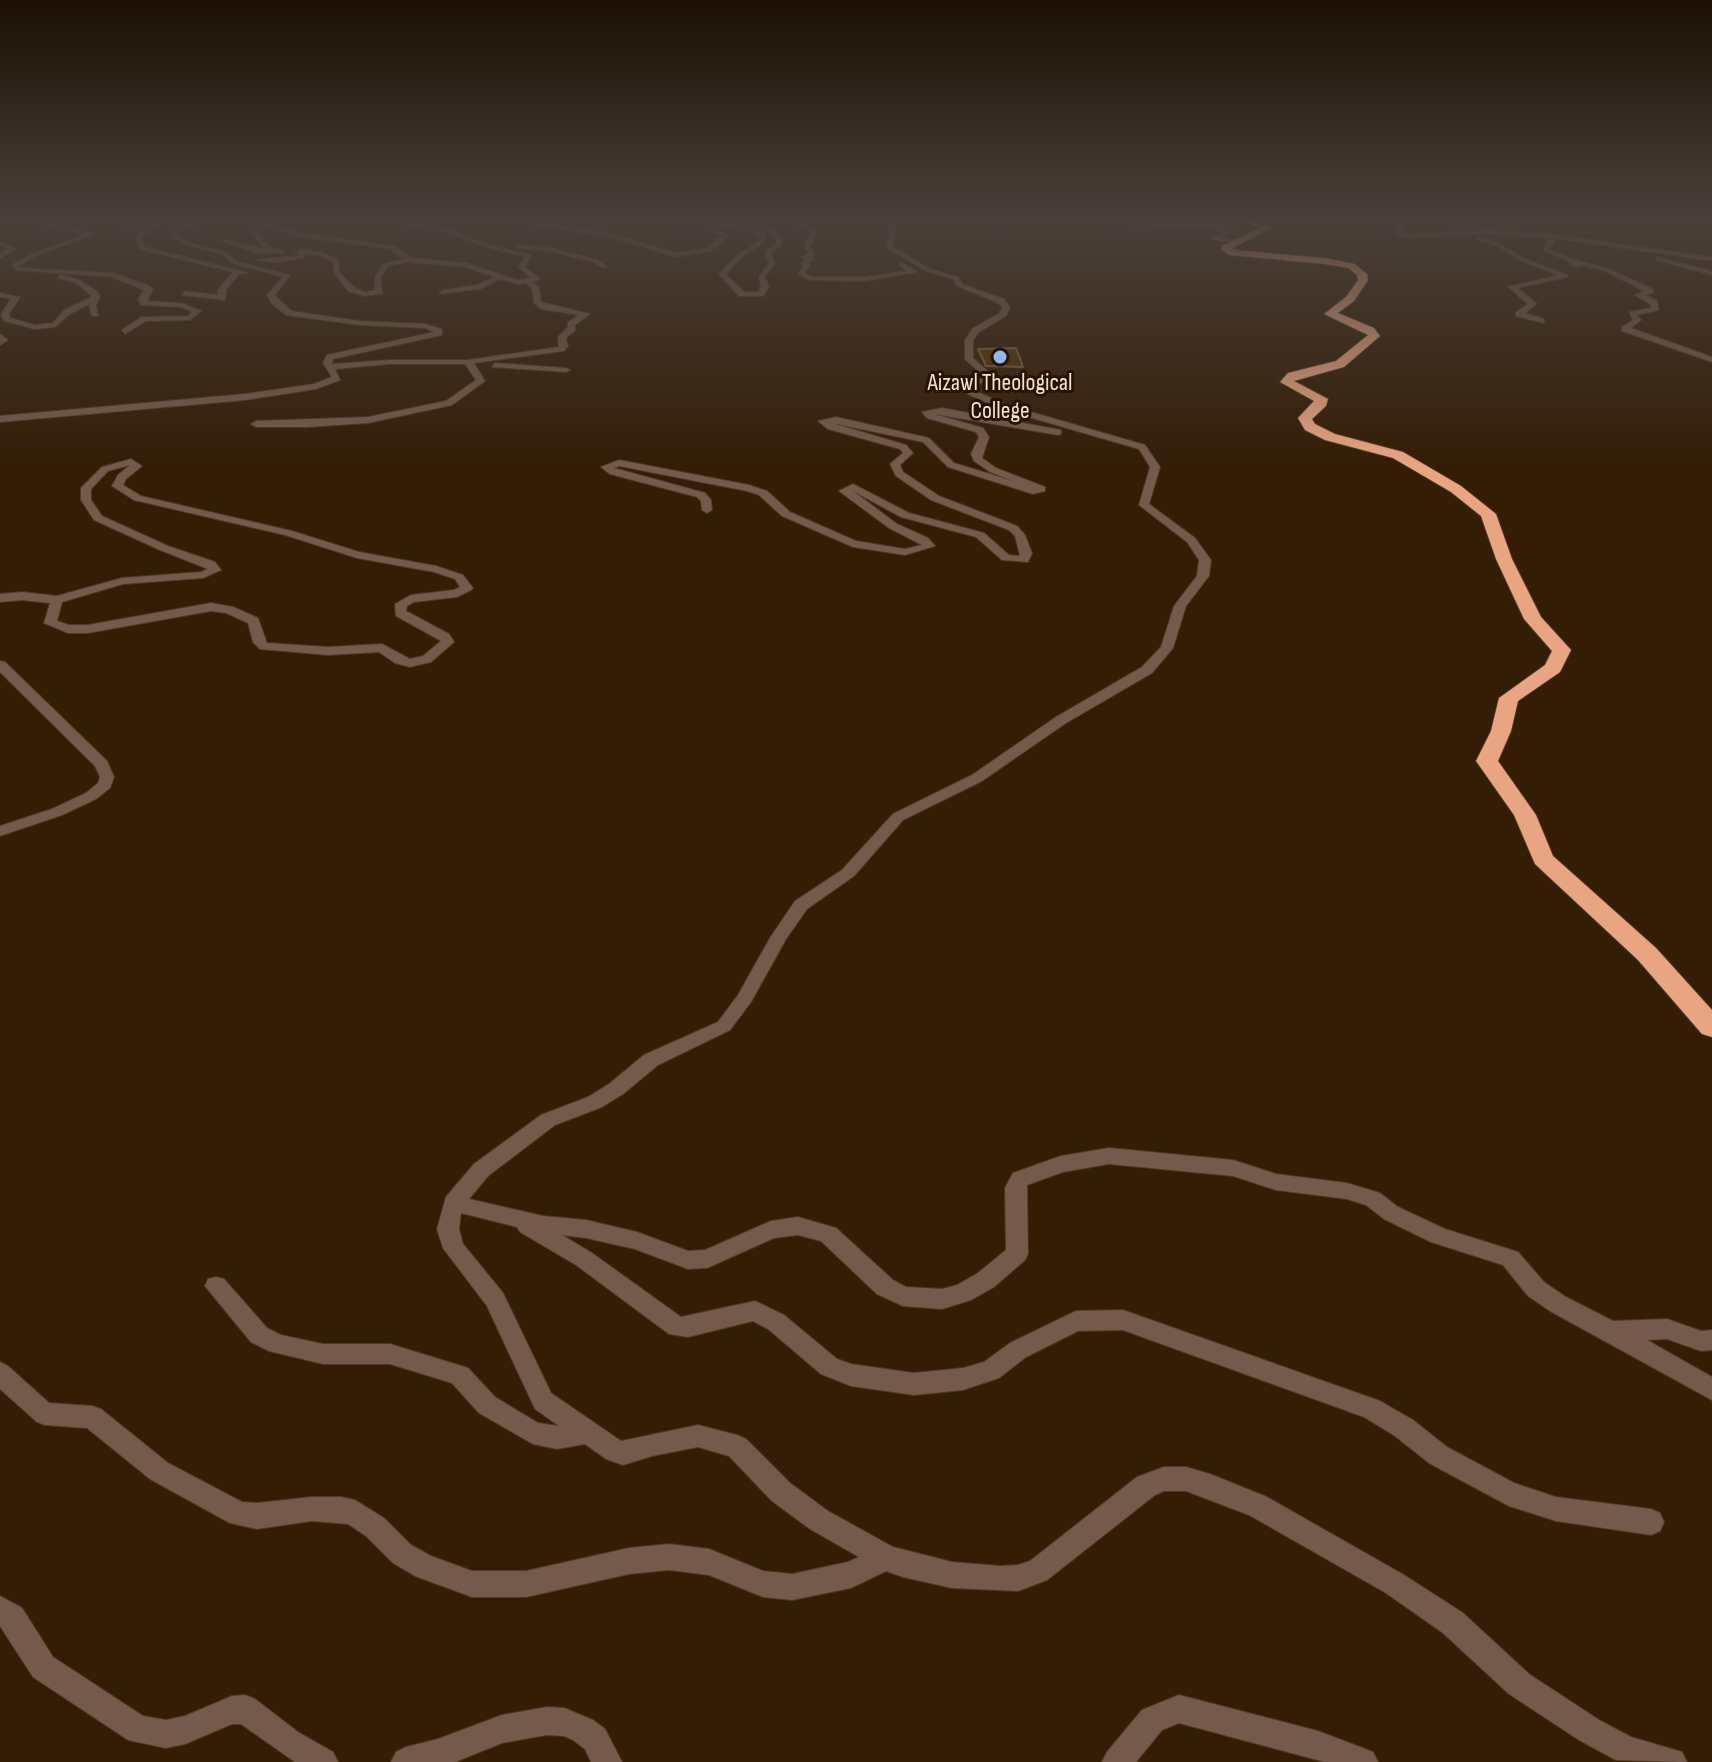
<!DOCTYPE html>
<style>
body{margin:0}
canvas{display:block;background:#331d05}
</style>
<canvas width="1712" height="1762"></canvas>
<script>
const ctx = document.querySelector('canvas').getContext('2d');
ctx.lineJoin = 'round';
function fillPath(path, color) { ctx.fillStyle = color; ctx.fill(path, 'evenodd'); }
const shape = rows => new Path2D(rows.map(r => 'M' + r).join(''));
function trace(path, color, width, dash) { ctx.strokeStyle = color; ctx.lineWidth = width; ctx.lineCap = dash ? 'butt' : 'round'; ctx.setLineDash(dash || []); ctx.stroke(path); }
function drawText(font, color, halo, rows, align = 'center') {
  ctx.font = font + ' "Sofia Sans Condensed",sans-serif'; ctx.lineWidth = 6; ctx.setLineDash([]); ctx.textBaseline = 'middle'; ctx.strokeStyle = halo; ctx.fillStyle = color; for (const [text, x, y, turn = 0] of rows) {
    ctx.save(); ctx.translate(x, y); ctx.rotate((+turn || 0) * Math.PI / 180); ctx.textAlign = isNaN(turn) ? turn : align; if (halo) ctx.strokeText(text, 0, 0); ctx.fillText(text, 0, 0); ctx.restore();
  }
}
const building = shape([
 [1016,348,1023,367,986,366,978,349,1016,348]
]);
fillPath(building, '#543003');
trace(building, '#795f46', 2);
const street = shape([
 [0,218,8,218,8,219,0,223,0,218],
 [50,218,58,218,50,223,95,234,36,256,19,266,21,268,113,273,150,286,153,290,147,301,182,303,201,311,190,320,146,321,125,334,122,330,141,317,188,316,192,312,181,307,141,305,138,299,144,290,112,277,16,270,12,265,32,254,85,234,43,225,50,218],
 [101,218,158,223,158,225,141,237,145,247,248,273,239,274,226,290,225,300,182,295,185,291,218,295,218,290,233,272,140,249,135,236,150,226,113,224,101,218],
 [196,218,206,220,180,231,177,235,190,243,226,252,238,262,290,275,275,295,291,311,360,321,425,324,442,329,442,335,333,359,332,364,389,360,467,360,559,347,558,337,568,327,568,322,579,315,541,309,534,303,532,289,526,283,517,284,500,279,480,289,439,294,442,290,478,285,494,277,465,267,408,262,388,266,381,277,382,294,364,296,348,291,334,273,333,262,318,255,306,254,303,258,276,263,256,260,299,255,295,252,301,249,321,252,338,260,340,273,354,287,365,292,375,290,375,277,383,264,404,259,390,249,300,237,259,223,253,224,267,246,283,251,283,253,257,253,220,240,220,238,266,249,263,248,246,223,259,219,301,233,394,246,412,258,466,263,517,280,531,278,518,267,525,257,489,248,446,232,398,224,388,218,447,228,493,246,531,255,525,267,540,279,533,282,539,288,541,302,590,314,575,325,575,330,566,338,568,346,564,351,474,363,485,381,452,405,368,423,307,427,256,427,251,424,256,421,368,417,446,401,476,380,465,364,389,364,335,369,340,380,316,389,245,400,0,422,0,416,245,394,314,384,332,377,323,363,327,355,435,332,425,328,360,325,286,315,272,304,267,295,283,277,234,264,222,254,186,245,172,237,175,229,198,220,196,218],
 [490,218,509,218,611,233,676,253,707,248,722,235,707,229,707,227,729,235,711,251,676,257,610,237,490,218],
 [738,218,747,218,776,231,783,239,781,245,771,253,775,263,765,277,769,287,763,296,739,296,719,274,739,254,759,241,760,235,731,226,679,223,731,222,765,233,764,243,743,256,726,274,744,292,758,292,761,287,759,277,769,263,765,252,776,243,777,239,772,233,738,218],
 [780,218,789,218,812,228,817,234,810,246,815,254,811,257,815,259,808,263,810,266,805,273,811,277,865,277,907,271,899,265,901,262,917,272,865,281,808,280,798,274,803,266,801,263,806,259,801,257,808,253,804,246,811,234,808,230,780,218],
 [884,218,890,218,896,229,892,246,930,269,958,277,962,284,1004,299,1010,307,1006,316,979,332,973,340,973,358,993,376,974,387,975,391,1007,405,1145,445,1160,467,1149,504,1195,538,1211,560,1209,576,1186,606,1173,648,1152,673,1066,723,982,781,903,820,854,876,807,909,786,939,751,1002,730,1030,658,1065,623,1094,602,1107,555,1125,488,1176,469,1199,543,1216,586,1220,637,1232,688,1251,705,1250,771,1221,798,1217,836,1228,893,1280,906,1287,942,1289,957,1285,978,1273,1006,1250,1005,1188,1013,1173,1061,1156,1109,1148,1233,1160,1276,1174,1347,1183,1380,1193,1398,1207,1445,1229,1518,1252,1544,1282,1566,1297,1613,1321,1667,1319,1701,1331,1712,1330,1712,1350,1701,1351,1667,1339,1647,1340,1712,1377,1712,1400,1550,1311,1528,1296,1503,1265,1431,1242,1384,1219,1366,1205,1347,1199,1276,1190,1233,1176,1109,1164,1063,1172,1027,1185,1028,1254,1025,1260,994,1287,971,1300,942,1309,903,1306,877,1294,821,1241,798,1235,774,1238,707,1268,688,1269,635,1249,586,1238,562,1235,592,1253,681,1317,755,1301,784,1315,837,1359,851,1364,914,1373,963,1368,984,1362,1010,1343,1076,1311,1123,1310,1380,1401,1413,1420,1447,1447,1514,1483,1556,1497,1651,1509,1660,1513,1664,1522,1660,1531,1651,1535,1556,1521,1509,1506,1429,1463,1395,1436,1364,1417,1123,1330,1078,1331,1026,1357,999,1378,963,1390,914,1395,851,1386,821,1374,768,1329,753,1321,688,1337,669,1334,576,1265,520,1232,517,1227,461,1213,459,1229,463,1244,503,1293,551,1393,621,1441,698,1425,737,1435,746,1439,790,1483,828,1511,893,1547,952,1562,1000,1566,1018,1565,1030,1561,1137,1477,1164,1467,1186,1467,1210,1474,1267,1497,1404,1575,1463,1613,1529,1674,1599,1720,1631,1737,1682,1752,1687,1762,1616,1760,1579,1740,1509,1694,1443,1633,1386,1593,1249,1515,1186,1491,1164,1491,1155,1495,1047,1580,1018,1591,952,1588,903,1577,886,1571,851,1588,792,1600,763,1597,709,1575,669,1570,629,1574,526,1597,472,1597,415,1576,393,1563,366,1536,348,1524,312,1521,257,1529,230,1523,150,1479,87,1428,45,1425,37,1422,0,1389,0,1362,8,1366,49,1403,92,1406,101,1409,168,1463,242,1502,257,1503,312,1497,341,1497,355,1500,384,1518,411,1545,431,1556,472,1571,526,1571,629,1548,669,1544,709,1549,763,1571,792,1574,848,1562,859,1557,810,1529,772,1501,729,1456,698,1447,652,1456,623,1465,606,1459,585,1444,557,1449,533,1444,479,1413,452,1383,390,1364,323,1364,269,1351,251,1342,205,1286,208,1279,216,1277,224,1279,267,1328,281,1335,323,1344,390,1344,468,1368,495,1397,538,1423,559,1426,535,1409,487,1306,443,1248,437,1229,446,1197,474,1164,541,1115,588,1097,609,1084,644,1055,718,1022,738,995,770,938,795,901,842,870,893,814,972,775,1056,717,1142,667,1161,647,1174,606,1197,576,1199,560,1187,542,1139,505,1150,467,1139,449,1001,409,968,394,966,384,983,376,965,359,965,340,973,328,1000,313,1002,307,998,303,957,286,953,279,926,271,887,248,890,229,884,218],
 [1000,218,1007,218,1011,224,1006,225,1000,218],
 [1364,218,1402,224,1406,228,1402,232,1407,234,1491,230,1550,234,1712,257,1712,261,1553,238,1554,242,1549,249,1572,259,1609,269,1653,289,1653,293,1645,295,1657,301,1659,310,1637,315,1641,320,1631,328,1712,357,1712,362,1622,331,1622,327,1633,320,1629,312,1651,308,1650,304,1635,295,1644,291,1605,271,1580,265,1579,267,1575,267,1565,259,1543,251,1548,242,1547,238,1491,234,1406,238,1395,233,1398,226,1364,218],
 [1107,220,1213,224,1260,222,1221,227,1230,233,1221,238,1241,240,1239,243,1211,240,1211,238,1222,233,1214,228,1105,223,1107,220],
 [1479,237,1499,243,1523,258,1568,275,1568,277,1518,288,1537,304,1525,313,1544,319,1544,323,1516,316,1516,312,1528,304,1508,287,1558,275,1519,260,1495,245,1477,240,1479,237],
 [0,242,15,248,16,249,0,258,0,253,8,249,0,246,0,242],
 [517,245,549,247,597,260,608,267,603,268,593,262,549,251,515,248,517,245],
 [1657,257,1712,271,1712,275,1655,260,1657,257],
 [60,275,80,280,98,292,100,297,96,305,98,316,92,316,89,304,70,314,55,327,35,329,4,321,1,314,11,299,0,297,0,293,20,297,9,314,10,318,35,325,53,323,64,310,91,297,91,295,76,283,58,278,60,275],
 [0,334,8,340,0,345,0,334],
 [495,363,566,368,570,370,566,372,492,367,495,363],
 [942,408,1061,430,1061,434,1058,435,934,414,983,428,989,437,982,458,996,468,1045,487,1045,491,1033,494,948,467,923,442,832,423,906,445,913,453,900,465,903,472,939,496,1017,526,1025,535,1032,553,1028,562,1002,560,976,537,901,517,853,491,897,524,928,538,935,546,905,555,853,547,782,516,759,495,747,491,619,466,614,468,705,493,711,500,712,510,707,513,702,510,701,501,697,497,610,474,601,467,619,460,749,485,767,491,790,512,856,541,905,549,922,545,889,528,839,491,853,484,909,513,984,533,1009,555,1020,556,1015,536,1009,530,931,500,896,476,890,464,903,453,900,449,828,429,818,421,836,417,929,438,954,463,1013,481,990,472,974,461,971,454,979,437,976,432,927,418,922,412,942,408],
 [131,459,142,466,126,479,123,485,141,496,292,531,359,552,436,566,463,575,473,588,471,590,457,597,414,602,407,606,406,611,449,634,454,642,431,662,410,667,395,663,379,652,328,655,260,649,253,642,248,623,226,613,211,611,88,633,68,633,44,623,50,603,22,600,0,602,0,594,22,592,57,596,122,578,201,572,208,569,160,550,94,520,81,500,81,488,102,467,131,459],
 [130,465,118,475,112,486,134,500,285,535,357,558,434,572,455,579,460,587,454,590,411,595,395,604,396,616,441,641,423,656,410,659,382,644,328,647,267,643,258,618,233,607,211,603,88,625,69,625,57,621,62,602,123,584,203,578,221,570,215,562,168,546,102,516,91,500,91,489,108,471,130,465],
 [0,661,5,662,107,761,114,777,110,788,96,799,62,815,0,836,0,826,52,809,86,793,98,783,100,777,95,766,0,672,0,661],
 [0,1596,22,1608,53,1657,143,1716,166,1720,185,1716,232,1696,245,1695,255,1699,298,1732,333,1752,338,1762,295,1762,241,1724,232,1724,185,1744,166,1748,128,1740,33,1677,0,1626,0,1596],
 [1179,1695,1318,1731,1373,1752,1378,1762,1325,1762,1179,1723,1162,1730,1136,1762,1102,1762,1107,1752,1142,1710,1179,1695],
 [547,1707,564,1708,593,1720,605,1729,622,1762,591,1762,585,1749,573,1740,564,1736,547,1735,502,1743,455,1762,391,1762,396,1752,406,1747,438,1739,502,1715,547,1707]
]);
const highway = shape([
 [1231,218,1247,218,1273,227,1232,248,1235,250,1324,258,1355,264,1367,274,1368,280,1354,301,1338,313,1374,328,1380,336,1344,367,1294,381,1328,399,1326,406,1312,419,1315,424,1335,434,1403,452,1461,486,1496,514,1512,559,1541,617,1571,650,1560,672,1518,701,1511,731,1498,761,1536,815,1553,856,1656,948,1712,1010,1712,1037,1702,1034,1638,960,1535,864,1514,815,1476,761,1491,731,1499,698,1545,665,1552,651,1524,619,1496,559,1481,516,1451,492,1393,458,1325,440,1305,430,1298,418,1314,401,1280,382,1288,373,1336,361,1368,335,1324,314,1346,297,1358,280,1357,275,1348,268,1324,264,1229,255,1222,250,1222,246,1260,228,1231,218]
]);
trace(street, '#4e3922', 2);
trace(highway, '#4e3922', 2);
fillPath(street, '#755a4c');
fillPath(highway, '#e9a581');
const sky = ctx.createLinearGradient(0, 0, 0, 465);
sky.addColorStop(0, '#1c1003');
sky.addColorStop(0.47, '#4a403b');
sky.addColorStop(1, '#4a403b00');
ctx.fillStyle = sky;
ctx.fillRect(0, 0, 1712, 465);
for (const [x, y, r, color] of [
 [1000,357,8,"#8db9fc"]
]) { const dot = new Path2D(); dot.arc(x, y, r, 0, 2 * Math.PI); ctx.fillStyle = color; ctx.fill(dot); trace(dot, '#291300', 3); }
drawText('24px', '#f4e4d6', '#291300', [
 ["Aizawl Theological",1000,384],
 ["College",1000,412]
]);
</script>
